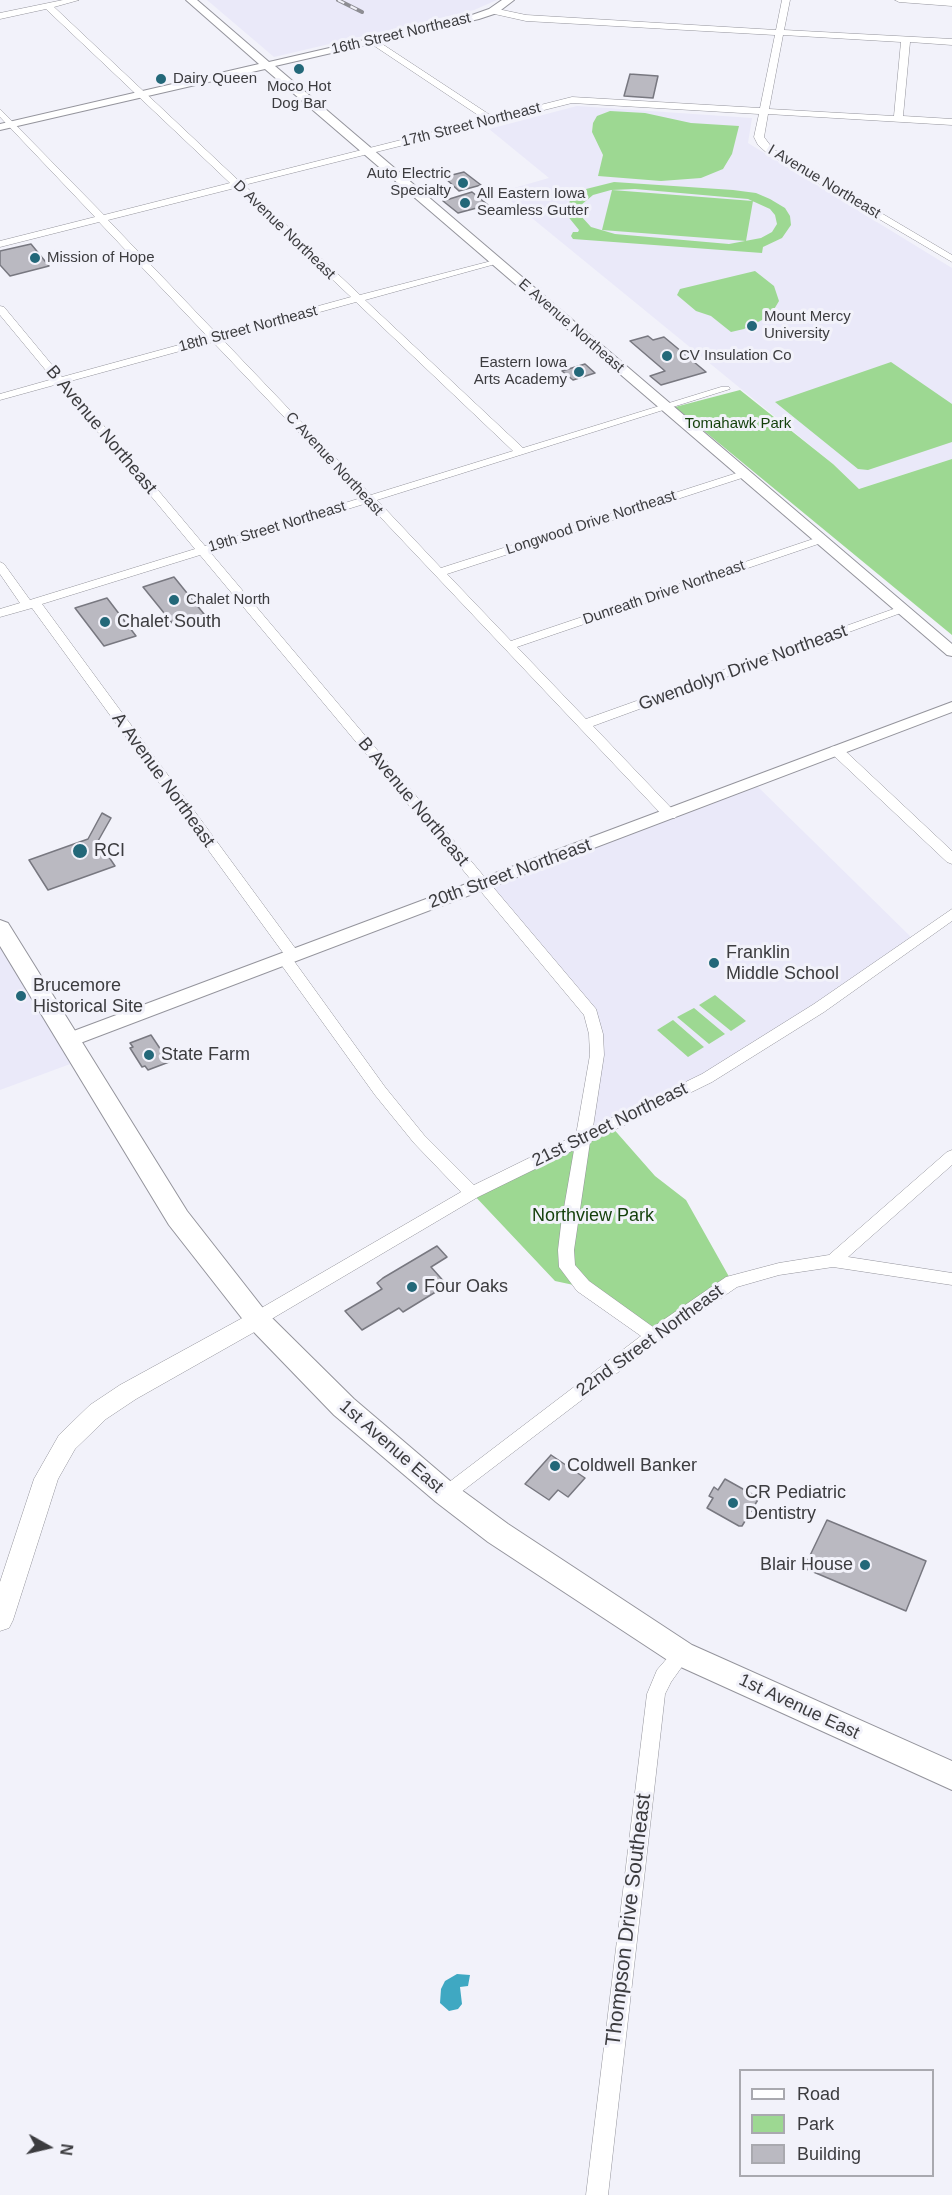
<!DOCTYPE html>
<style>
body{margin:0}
#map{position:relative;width:952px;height:2195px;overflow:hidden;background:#f2f2fa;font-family:Helvetica,sans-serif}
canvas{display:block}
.legend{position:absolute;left:739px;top:2069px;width:195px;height:108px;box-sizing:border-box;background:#f2f2fa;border:2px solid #a9a9af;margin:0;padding:8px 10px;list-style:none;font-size:18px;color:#3c3c3f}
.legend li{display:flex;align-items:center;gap:12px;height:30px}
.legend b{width:30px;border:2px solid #a9a9af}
.north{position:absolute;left:18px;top:2117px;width:60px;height:60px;-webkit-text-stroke:4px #f2f2fa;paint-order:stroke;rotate:98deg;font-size:16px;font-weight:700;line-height:24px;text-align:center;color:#3c3c3f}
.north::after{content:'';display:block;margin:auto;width:21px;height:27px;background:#3c3c3f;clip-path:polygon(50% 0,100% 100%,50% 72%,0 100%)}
</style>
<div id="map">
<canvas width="952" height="2195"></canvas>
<ul class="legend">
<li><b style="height:8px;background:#fff"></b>Road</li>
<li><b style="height:16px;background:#9dd892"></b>Park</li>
<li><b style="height:16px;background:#bab9c1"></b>Building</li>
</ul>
<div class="north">N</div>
</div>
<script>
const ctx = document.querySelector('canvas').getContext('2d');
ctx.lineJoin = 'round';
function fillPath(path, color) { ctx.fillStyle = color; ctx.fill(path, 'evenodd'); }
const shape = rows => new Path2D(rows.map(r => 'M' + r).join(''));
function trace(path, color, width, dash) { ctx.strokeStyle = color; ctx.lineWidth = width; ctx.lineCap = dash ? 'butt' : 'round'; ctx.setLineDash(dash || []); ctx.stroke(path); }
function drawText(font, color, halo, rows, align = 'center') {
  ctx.font = font + ' Helvetica,sans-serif'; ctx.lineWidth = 6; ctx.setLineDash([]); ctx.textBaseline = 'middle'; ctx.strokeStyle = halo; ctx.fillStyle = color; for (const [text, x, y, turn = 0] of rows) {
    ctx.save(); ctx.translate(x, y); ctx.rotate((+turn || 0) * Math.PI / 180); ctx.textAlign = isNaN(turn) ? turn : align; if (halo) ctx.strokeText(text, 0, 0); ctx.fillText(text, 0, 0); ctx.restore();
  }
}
fillPath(shape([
 [207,0,497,0,474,10,274,57],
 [577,106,752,118,748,143,952,268,952,459,859,489,833,464,500,192,549,178,489,129],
 [753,782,912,938,707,1078,583,1138,597,1055,591,1013,482,884],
 [0,928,81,1060,0,1090]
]), '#eae9f9');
fillPath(shape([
 [610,111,645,113,691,123,739,126,732,154,723,169,701,178,661,181,598,176,603,155,592,132,593,123,597,116],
 [614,182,733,190,756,193,770,199,785,208,790,216,791,225,782,238,763,247,762,253,573,239,571,236,573,232,578,232,579,230,566,214,570,200,586,189],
 [635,189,748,199,770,209,775,215,777,224,772,232,761,238,729,244,615,234,591,227,581,216,581,205,593,195,611,190],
 [612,190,753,201,746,241,602,230],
 [755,271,774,286,779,301,770,316,744,329,731,332,711,316,696,311,677,295,680,289],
 [891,362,952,404,952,442,868,470,858,469,775,402],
 [740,390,833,464,859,489,952,459,952,635,675,407],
 [715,995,746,1021,731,1031,699,1005],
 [694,1008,725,1034,709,1044,677,1017],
 [673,1020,704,1047,688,1057,657,1030],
 [611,1126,655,1176,686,1200,732,1282,653,1336,583,1287,555,1281,472,1193]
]), '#9dd892');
fillPath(shape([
 [457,1974,470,1975,468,1986,460,1987,462,2004,458,2009,449,2011,440,2003,441,1989,445,1981]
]), '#3fa8c2');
const building = shape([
 [630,74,658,76,653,98,624,96,630,74],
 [464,172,481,185,459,191,444,177,464,172],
 [472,192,488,205,458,213,443,201,472,192],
 [31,244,49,266,10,276,0,265,0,251,31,244],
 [648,336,653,340,664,337,706,372,661,385,650,376,665,371,630,341,648,336],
 [585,364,595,373,573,380,562,371,585,364],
 [174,577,204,614,173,624,143,587,174,577],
 [107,598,136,636,104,646,75,608,107,598],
 [102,813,111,818,98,841,115,866,48,890,29,860,88,839,102,813],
 [151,1035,169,1062,148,1070,145,1066,142,1067,130,1048,133,1047,130,1043,151,1035],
 [437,1246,447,1257,431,1267,447,1285,403,1312,399,1308,362,1330,345,1311,382,1289,377,1283,383,1278,437,1246],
 [551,1455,585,1478,568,1497,558,1490,549,1500,525,1484,551,1455],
 [725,1479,759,1498,742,1526,739,1526,707,1508,713,1498,709,1496,714,1487,718,1490,725,1479],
 [827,1520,926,1561,906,1611,804,1568,827,1520]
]);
fillPath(building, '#bab9c1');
trace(building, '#787880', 1.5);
const minor = shape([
 [63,0,79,0,54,7,239,181,484,119,370,43,369,41,373,38,493,117,572,97,760,108,775,35,526,21,490,13,490,9,493,8,526,15,776,30,782,0,790,0,784,30,952,39,952,45,910,42,903,116,952,119,952,125,768,114,764,137,773,149,952,255,952,262,767,153,758,145,754,137,759,114,572,103,244,185,360,295,499,259,499,263,365,300,523,448,721,387,729,387,730,389,377,500,441,568,740,472,748,472,748,476,447,574,511,641,816,538,824,538,824,542,517,647,586,719,899,607,903,606,909,610,593,726,675,812,677,815,675,818,665,818,367,503,210,552,596,1009,603,1034,604,1055,593,1127,702,1074,814,1004,952,909,952,921,824,1012,712,1082,590,1142,574,1250,575,1265,589,1281,653,1327,726,1277,779,1263,829,1255,947,1152,952,1150,952,1165,848,1257,952,1273,952,1285,833,1267,779,1275,737,1287,659,1341,452,1499,446,1502,440,1499,437,1494,440,1489,641,1336,577,1291,559,1267,558,1250,561,1225,574,1150,478,1197,263,1324,257,1326,251,1324,249,1319,251,1314,461,1192,414,1143,375,1095,280,963,278,959,284,954,32,608,0,617,0,609,20,603,0,574,0,562,4,564,30,600,195,549,58,384,0,400,0,394,53,379,0,315,0,306,4,307,62,377,208,337,99,222,0,247,0,241,95,217,0,117,0,109,104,215,230,183,46,9,0,19,0,13,63,0],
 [783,35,901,42,894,116,769,109,783,35],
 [235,188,351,297,217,334,108,220,235,188],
 [356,302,513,451,371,495,222,339,356,302],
 [213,342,361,498,205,546,67,382,213,342],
 [200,555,584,1015,589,1034,590,1055,576,1135,474,1185,424,1135,385,1087,294,961,300,956,298,952,42,604,200,555],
 [895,0,952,0,952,6,899,2,895,0],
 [836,746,841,747,952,851,952,864,947,862,831,753,830,750,831,747,836,746],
 [682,1646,688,1648,691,1654,671,1682,665,1694,608,2195,586,2195,647,1694,657,1670,676,1648,682,1646]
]);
const tertiary = shape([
 [186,0,197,0,269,62,472,15,489,9,502,0,514,0,497,13,479,19,275,66,952,644,952,656,947,655,265,69,0,130,0,124,259,64,186,0],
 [952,702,952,712,75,1045,69,1046,63,1045,60,1040,63,1035,952,702]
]);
const secondary = shape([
 [257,1310,265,1312,268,1319,265,1326,136,1399,106,1419,75,1449,58,1479,13,1620,9,1628,0,1631,0,1582,34,1479,59,1435,90,1405,120,1385,257,1310]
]);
const primary = shape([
 [0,920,8,923,187,1211,266,1312,354,1399,456,1486,508,1524,692,1645,952,1761,952,1790,672,1663,488,1542,436,1502,334,1415,248,1326,169,1225,0,946,0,920]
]);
trace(minor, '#94949c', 1);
trace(tertiary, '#94949c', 2);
trace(secondary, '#94949c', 1);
trace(primary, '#94949c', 2);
fillPath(minor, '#fff');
fillPath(tertiary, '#fff');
fillPath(secondary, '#fff');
fillPath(primary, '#fff');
const rail = shape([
 [338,0,362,12]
]);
trace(rail, '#8d8d93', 4);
trace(rail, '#f2f2fa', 2, [7]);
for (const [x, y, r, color] of [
 [299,69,6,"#236879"],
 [161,79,6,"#236879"],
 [463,183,6,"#236879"],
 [465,203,6,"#236879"],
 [35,258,6,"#236879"],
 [752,326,6,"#236879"],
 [667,356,6,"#236879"],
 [579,372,6,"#236879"],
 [174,600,6,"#236879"],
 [105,622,6,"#236879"],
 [80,851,8,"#236879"],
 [714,963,6,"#236879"],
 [21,996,6,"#236879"],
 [149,1055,6,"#236879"],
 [412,1287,6,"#236879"],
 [555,1466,6,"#236879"],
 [733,1503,6,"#236879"],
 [865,1565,6,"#236879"]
]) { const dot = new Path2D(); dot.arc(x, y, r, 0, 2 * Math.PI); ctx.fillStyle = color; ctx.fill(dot); trace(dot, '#f2f2fa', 2); }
drawText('15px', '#3c3c3f', '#f2f2fa', [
 ["16th Street Northeast",401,34,-13],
 ["17th Street Northeast",471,125,-14],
 ["I Avenue Northeast",824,182,31],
 ["D Avenue Northeast",284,230,44],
 ["E Avenue Northeast",571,326,41],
 ["18th Street Northeast",248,329,-15],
 ["C Avenue Northeast",334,464,47],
 ["Longwood Drive Northeast",591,523,-18],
 ["19th Street Northeast",277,527,-17],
 ["Dunreath Drive Northeast",664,593,-19]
]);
drawText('15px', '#3c3c3f', '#f2f2fa', [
 ["Dairy Queen",173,79],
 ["Moco Hot",299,87,"center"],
 ["Dog Bar",299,104,"center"],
 ["Auto Electric",451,174,"right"],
 ["Specialty",451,191,"right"],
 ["All Eastern Iowa",477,194],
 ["Seamless Gutter",477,211],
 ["Mission of Hope",47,258],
 ["Mount Mercy",764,317],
 ["University",764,334],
 ["CV Insulation Co",679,356],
 ["Eastern Iowa",567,363,"right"],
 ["Arts Academy",567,380,"right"],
 ["Chalet North",186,600]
], 'left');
drawText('15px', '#133f0a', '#f2f2fa', [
 ["Tomahawk Park",738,424]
]);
drawText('18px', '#3c3c3f', '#f2f2fa', [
 ["B Avenue Northeast",101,430,50],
 ["Gwendolyn Drive Northeast",743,668,-20],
 ["A Avenue Northeast",163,780,54],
 ["B Avenue Northeast",413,802,50],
 ["20th Street Northeast",510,874,-20],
 ["21st Street Northeast",610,1125,-26],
 ["22nd Street Northeast",650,1341,-36],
 ["1st Avenue East",391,1447,41],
 ["1st Avenue East",799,1707,25]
]);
drawText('18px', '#3c3c3f', '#f2f2fa', [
 ["Chalet South",117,622],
 ["RCI",94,851],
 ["Franklin",726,953],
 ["Middle School",726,974],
 ["Brucemore",33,986],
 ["Historical Site",33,1007],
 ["State Farm",161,1055],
 ["Four Oaks",424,1287],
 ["Coldwell Banker",567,1466],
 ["CR Pediatric",745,1493],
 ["Dentistry",745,1514],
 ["Blair House",853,1565,"right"]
], 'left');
drawText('18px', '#133f0a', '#f2f2fa', [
 ["Northview Park",593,1216]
]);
drawText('21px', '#3c3c3f', '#f2f2fa', [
 ["Thompson Drive Southeast",629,1920,-83]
]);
</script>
